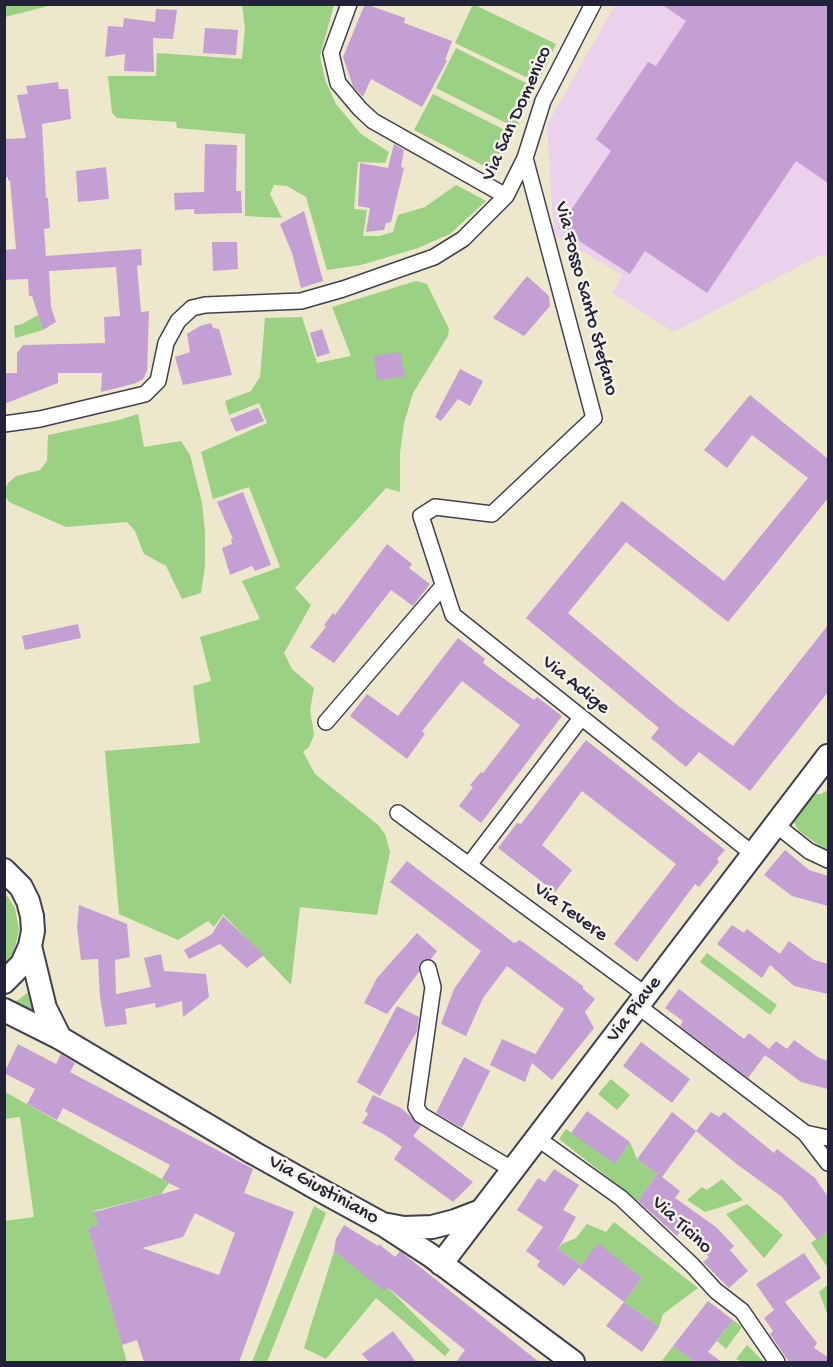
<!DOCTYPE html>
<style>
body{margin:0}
#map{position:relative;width:833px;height:1367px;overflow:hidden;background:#ede7cb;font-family:"Gochi Hand",sans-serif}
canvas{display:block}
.frame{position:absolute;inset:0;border:6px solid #22223b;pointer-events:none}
</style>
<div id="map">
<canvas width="833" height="1367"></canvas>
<div class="frame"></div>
</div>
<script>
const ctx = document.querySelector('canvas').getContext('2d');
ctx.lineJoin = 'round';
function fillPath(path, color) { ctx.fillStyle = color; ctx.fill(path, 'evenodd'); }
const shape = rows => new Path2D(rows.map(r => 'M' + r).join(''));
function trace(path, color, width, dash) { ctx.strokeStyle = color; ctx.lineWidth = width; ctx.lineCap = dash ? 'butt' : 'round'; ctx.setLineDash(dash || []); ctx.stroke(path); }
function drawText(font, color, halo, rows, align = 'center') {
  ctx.font = font + ' "Gochi Hand",sans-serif'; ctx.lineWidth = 5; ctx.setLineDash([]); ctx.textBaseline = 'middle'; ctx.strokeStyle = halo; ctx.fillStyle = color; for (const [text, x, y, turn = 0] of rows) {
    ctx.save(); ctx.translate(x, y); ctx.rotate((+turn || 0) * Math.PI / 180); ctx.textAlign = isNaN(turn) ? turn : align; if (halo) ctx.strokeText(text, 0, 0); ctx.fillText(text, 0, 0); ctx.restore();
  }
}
fillPath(shape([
 [615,5,828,5,828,254,817,257,674,332,612,293,623,275,554,235,547,125]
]), '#ead1ec');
fillPath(shape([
 [5,4,52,4,52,5,5,17],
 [473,4,556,44,538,83,455,43],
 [242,5,334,5,320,56,325,80,336,104,361,134,389,152,385,163,358,162,354,209,367,210,363,236,379,236,393,232,398,215,425,207,456,185,486,201,450,234,418,248,361,265,327,270,306,197,287,186,274,185,270,194,282,218,245,216,245,134,177,128,176,122,117,118,112,113,108,76,156,76,157,53,242,59,245,29],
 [456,48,536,88,516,128,436,88],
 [433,94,513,134,494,171,414,130],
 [416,281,427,284,449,329,448,336,413,393,404,423,400,453,400,492,386,488,295,588,311,605,284,653,292,669,314,688,310,710,314,735,309,747,303,752,315,774,378,825,385,834,390,852,377,915,300,907,291,985,223,914,214,927,208,921,178,940,119,914,105,751,200,743,193,686,211,681,200,637,260,619,242,581,280,567,249,487,213,499,201,452,267,423,259,403,229,415,225,401,251,391,260,377,265,318,302,317,317,363,351,356,332,307],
 [38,315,43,330,15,338,14,326,22,324],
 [138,414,144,447,181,441,190,455,202,503,205,531,205,566,201,593,182,599,166,566,144,554,135,531,127,522,66,527,9,502,5,496,5,489,8,483,16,476,40,470,47,461,48,435,119,420],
 [828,790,828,856,817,844,799,831,789,814,803,794,821,794],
 [5,893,15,908,19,930,14,952,5,965],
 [707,953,777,1005,770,1015,700,962],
 [30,991,39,1022,11,1005],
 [611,1079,630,1095,617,1110,598,1094],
 [5,1092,169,1183,161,1194,94,1211,98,1225,88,1228,127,1362,5,1362,4,1221,34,1217,20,1117,5,1119],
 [566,1129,615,1163,630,1142,637,1159,657,1174,638,1201,559,1139],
 [722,1179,743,1200,705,1212,687,1200,702,1187,707,1190],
 [747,1204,783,1235,764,1258,726,1214],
 [314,1206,326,1213,267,1362,252,1362],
 [614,1222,698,1288,663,1314,659,1327,624,1302,642,1278,598,1244,581,1265,558,1249,562,1244,576,1238,587,1224,606,1232],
 [828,1231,828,1268,811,1243],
 [334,1251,359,1270,387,1287,450,1350,445,1356,376,1298,326,1359,304,1348],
 [826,1286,828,1287,828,1316,819,1292],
 [733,1320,742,1327,726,1349,717,1341],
 [747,1345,764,1362,742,1362,736,1359],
 [673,1346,694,1362,661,1362]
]), '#9bd182');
fillPath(shape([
 [365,4,405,18,404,23,452,41,445,60,447,61,422,107,371,79,363,97,353,86,343,57],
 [661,4,828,4,828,183,796,161,707,293,645,251,630,274,559,228,611,151,596,139,648,62,656,66,686,21],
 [156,9,177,10,173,39,153,38,154,72,124,71,125,54,105,57,108,26,123,27,124,18,155,22],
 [205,28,238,30,236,55,203,53],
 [58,82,59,89,68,89,71,119,42,124,46,198,48,198,50,228,44,229,46,256,141,249,142,265,137,266,141,312,149,311,147,371,143,379,136,383,101,392,102,373,58,373,58,383,4,404,4,373,17,373,17,353,23,345,105,343,104,317,120,316,116,267,49,271,51,307,56,322,43,330,32,296,29,296,28,279,4,280,4,250,16,249,10,180,8,181,8,177,4,178,4,139,26,138,17,95,28,94,26,86],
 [205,144,237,145,236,191,241,191,242,213,194,214,194,209,175,210,174,193,204,192],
 [394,144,404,150,401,167,404,168,391,222,386,223,384,230,366,232,370,208,358,206,360,163,388,168],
 [106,167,109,199,78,202,76,171],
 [304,211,323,281,301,288,292,253,280,224],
 [212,242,237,242,238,269,213,271],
 [527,276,549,296,550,306,524,336,493,318],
 [211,323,213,328,219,329,232,375,183,385,175,357,190,352,187,334,200,326],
 [322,329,330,353,317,357,310,333],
 [400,352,405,377,377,380,374,356],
 [460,369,483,381,470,406,458,399,441,421,435,417],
 [750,395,828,459,828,498,769,572,728,622,626,542,568,613,677,705,733,746,828,625,828,692,750,791,699,752,686,767,651,738,659,728,526,618,622,501,724,581,808,478,752,435,727,468,704,450],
 [258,408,264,421,236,432,230,419],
 [243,492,271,565,255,571,252,566,230,575,222,548,232,544,231,539,233,539,217,502],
 [387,544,412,564,409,568,430,584,413,606,391,590,334,663,310,647,326,627,324,625,333,613,335,615],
 [78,624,81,638,25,650,22,636],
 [458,638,485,659,483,663,507,681,534,700,537,697,562,716,481,823,459,806,473,787,470,785,481,772,483,773,520,725,462,681,422,731,425,734,407,759,350,716,367,694,398,716],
 [586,740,725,850,717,859,719,862,699,887,695,884,637,962,614,944,676,864,582,791,542,845,572,870,555,892,498,848,517,823,521,824],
 [785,850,809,870,828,876,828,906,792,896,764,875],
 [407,861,514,943,520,940,583,986,583,989,595,999,585,1012,594,1028,552,1080,532,1063,525,1082,490,1065,502,1039,535,1054,534,1056,564,1009,507,966,483,998,466,1036,441,1024,454,989,481,951,390,882],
 [79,905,127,924,130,957,115,960,116,994,151,987,144,958,161,954,164,971,206,974,209,997,183,1017,182,1001,156,1008,155,1003,125,1009,127,1024,105,1027,100,997,98,959,81,960,77,927],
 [223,916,264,955,247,968,220,944,189,959,184,950,212,934],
 [732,925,744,933,747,929,780,954,789,941,814,960,828,964,828,994,794,986,770,965,762,978,717,944],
 [417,933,437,951,431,959,421,962,419,966,419,972,387,1014,364,1003,377,978],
 [679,989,744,1039,749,1033,769,1049,776,1041,787,1049,794,1040,819,1058,828,1061,828,1089,801,1082,765,1055,748,1078,680,1026,683,1021,665,1008],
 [397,1006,419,1017,417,1031,380,1096,357,1082],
 [641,1042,690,1079,672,1103,623,1066],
 [18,1044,56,1064,61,1054,75,1063,70,1072,253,1169,244,1193,294,1212,239,1362,144,1362,137,1340,122,1345,88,1228,98,1225,94,1212,180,1189,162,1179,170,1165,63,1108,57,1120,27,1104,35,1089,4,1073],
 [195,1213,235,1233,219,1275,142,1248,183,1237],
 [464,1057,490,1071,462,1128,436,1113],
 [373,1095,401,1108,410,1116,421,1126,413,1136,473,1182,453,1202,394,1159,402,1147,385,1135,362,1123,368,1114,365,1111],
 [587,1111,630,1142,615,1164,571,1133],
 [672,1112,696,1131,662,1177,680,1191,675,1198,716,1227,734,1246,730,1250,748,1271,729,1288,703,1262,709,1257,683,1228,677,1236,638,1201,657,1174,637,1159],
 [711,1112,719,1117,724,1112,774,1153,777,1149,815,1178,828,1197,828,1231,817,1240,782,1197,738,1165,696,1131],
 [554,1169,579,1185,563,1210,576,1217,558,1249,581,1265,564,1286,537,1266,540,1261,526,1251,543,1227,517,1210,538,1178,545,1182],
 [344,1225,378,1246,379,1244,395,1257,400,1251,405,1255,539,1362,456,1362,465,1350,387,1287,384,1291,334,1251,336,1239],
 [598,1243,642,1278,624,1302,579,1268],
 [804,1253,821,1278,785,1302,817,1343,814,1348,828,1357,828,1362,789,1362,770,1334,773,1331,764,1318,774,1310,756,1284],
 [708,1301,733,1320,708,1352,722,1362,694,1362,673,1346],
 [624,1302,659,1327,642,1352,606,1326],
 [393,1331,416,1362,369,1362,362,1354]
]), '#c49fd4');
const street = shape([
 [349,4,331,53,338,83,360,109,373,121,506,196],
 [525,158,594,418,492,514,435,507,421,516,453,615,753,854],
 [4,424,40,419,145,394,158,381,166,343,178,321,192,308,205,305,301,301,343,289,434,257,463,239,506,196,525,158,543,101,593,4],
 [326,722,443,586],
 [398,813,646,995],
 [775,824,809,851,828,860],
 [469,865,581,718],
 [428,968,433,987,416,1107,421,1115,513,1170],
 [638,1006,805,1133,828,1163],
 [805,1133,828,1138],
 [537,1138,621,1198,692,1265,716,1291,742,1311,777,1362]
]);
const secondary = shape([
 [4,870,21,887,28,901,32,916,33,931,30,946,22,964,4,982],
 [30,946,45,1008,60,1038],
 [4,1010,60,1038,252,1152],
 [311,1185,384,1225,430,1255,573,1362],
 [388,1225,404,1228,432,1227,455,1221,481,1211],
 [441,1264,828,756]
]);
trace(street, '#404051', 18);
trace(secondary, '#404051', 26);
trace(street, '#fff', 15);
trace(secondary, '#fff', 22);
const secondaryBridge = shape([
 [252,1152,311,1185]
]);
trace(secondaryBridge, '#404051', 26, []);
trace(secondaryBridge, '#fff', 22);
drawText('20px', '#22223b', '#f7f3e8', [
 ["Via San Domenico",518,114,-66],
 ["Via Fosso Santo Stefano",585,299,75],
 ["Via Adige",575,686,39],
 ["Via Tevere",570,913,36],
 ["Via Piave",635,1010,-53],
 ["Via Giustiniano",323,1191,29],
 ["Via Ticino",681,1226,43]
]);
</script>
